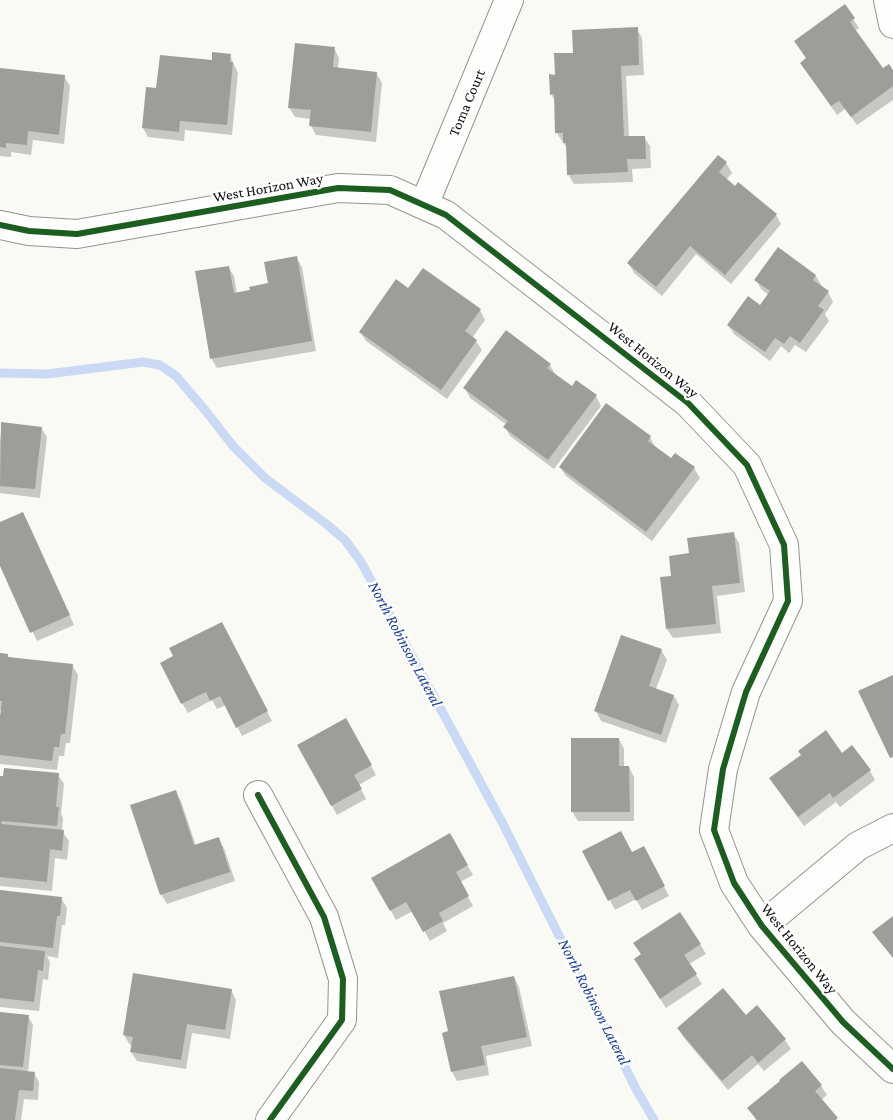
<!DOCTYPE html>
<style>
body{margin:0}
canvas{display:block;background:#fafaf4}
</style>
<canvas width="893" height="1120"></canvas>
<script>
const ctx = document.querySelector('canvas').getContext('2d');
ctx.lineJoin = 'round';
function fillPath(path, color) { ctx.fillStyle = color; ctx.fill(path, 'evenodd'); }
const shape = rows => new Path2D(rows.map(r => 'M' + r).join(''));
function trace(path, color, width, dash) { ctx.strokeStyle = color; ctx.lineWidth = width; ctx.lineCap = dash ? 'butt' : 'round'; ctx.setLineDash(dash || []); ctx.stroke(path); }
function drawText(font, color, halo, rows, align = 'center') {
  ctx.font = font + ' "Crimson Pro",serif'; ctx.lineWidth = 5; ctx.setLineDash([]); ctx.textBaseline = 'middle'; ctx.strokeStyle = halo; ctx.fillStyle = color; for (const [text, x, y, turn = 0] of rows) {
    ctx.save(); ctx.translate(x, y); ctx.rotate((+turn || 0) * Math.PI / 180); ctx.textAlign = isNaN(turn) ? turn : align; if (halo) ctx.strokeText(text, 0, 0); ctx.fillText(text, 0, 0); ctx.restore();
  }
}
fillPath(shape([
 [853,19,859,28,855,31,883,70,893,72,893,100,857,125,845,109,837,115,801,63],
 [637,29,642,38,644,75,626,76,629,137,644,137,650,146,651,168,632,169,633,182,574,184,568,174,567,148,556,132,555,101,551,94,556,76,574,54],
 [334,48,339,58,338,69,376,73,382,83,376,142,316,135,311,126,311,119,295,117,289,107],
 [230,56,238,73,232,135,185,130,184,141,148,137,143,128,213,61],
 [0,69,64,76,70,86,64,144,33,140,31,155,11,152,11,157,0,156],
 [718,156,726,163,732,173,726,180,776,215,781,224,731,284,696,254,662,296,634,273,629,264],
 [296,257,302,267,316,351,217,368,211,358,228,267,234,276,237,294,269,284],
 [816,276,821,285,820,286,828,292,833,302,825,314,829,321,806,352,795,345,789,353,781,346,770,361,734,334,728,325,760,306,769,295,761,289,756,280],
 [409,290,480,310,485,320,472,338,476,341,482,350,447,399,366,341,360,332],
 [550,365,555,374,572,388,596,396,601,406,554,469,510,436,505,427,507,425,470,398,465,388],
 [2,424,41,428,47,437,40,498,0,493,0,442],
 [650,437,655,447,671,460,676,454,694,468,700,478,652,541,566,476,560,467],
 [28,523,74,625,37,641,0,563,0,524],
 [733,533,739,543,745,592,717,596,721,633,673,638,667,629,672,577,690,554],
 [226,633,272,721,242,736,226,705,217,709,212,700,188,713,182,703],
 [661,650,667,660,656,689,674,696,679,705,666,743,601,721,596,711],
 [0,654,7,655,10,658,72,665,78,675,70,743,66,743,64,756,59,756,57,770,0,764,0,725,2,710,0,710],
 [345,719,376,775,359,785,366,799,337,815,298,745],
 [619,739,624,749,624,767,629,767,634,777,634,821,578,821,572,811],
 [842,755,870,771,875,780,840,807,836,802,804,826,770,779],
 [58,775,64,784,61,814,63,818,62,831,69,841,67,860,55,858,52,891,0,886,0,777],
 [175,792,181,801,196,846,218,839,224,848,235,881,167,904,161,894],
 [450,835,473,875,460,882,473,906,443,923,447,931,430,941,413,911,396,920,373,878],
 [584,851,631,854,649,857,669,896,642,910,636,899,615,910],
 [0,891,61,898,67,908,65,925,62,925,58,958,47,956,50,962,48,980,43,979,39,1011,0,1007],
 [700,944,706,954,689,964,702,984,666,1008,641,969],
 [134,975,231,990,236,1000,230,1039,192,1033,186,1069,137,1061,131,1052,133,1045,130,1045,124,1035],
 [514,977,519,987,532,1046,486,1056,489,1075,457,1081,452,1072,444,1034,449,1032],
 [757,1007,785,1040,791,1049,764,1071,758,1064,728,1090,684,1038,678,1028,746,1017],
 [0,1013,28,1016,33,1025,28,1072,34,1073,39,1082,38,1100,24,1099,21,1120,0,1120],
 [802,1062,821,1086,827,1095,821,1100,837,1120,756,1120,749,1109]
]), '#0003');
trace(shape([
 [0,373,47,374,143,362,160,365,176,376,205,410,233,446,265,478,325,523,345,540,361,562,503,824,636,1089,654,1120]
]), '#cad9f4', 9);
fillPath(shape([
 [845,4,855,18,850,22,883,68,889,64,893,70,893,86,851,117,839,101,831,106,800,63,806,58,794,41],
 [638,27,639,65,621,66,624,136,645,136,646,159,627,159,628,172,567,175,566,143,563,143,563,133,555,133,554,94,550,95,549,74,555,75,554,53,573,53,572,30],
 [295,43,335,47,333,67,377,72,371,132,309,126,311,110,288,108],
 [212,52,231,54,230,62,233,62,227,125,180,121,179,132,142,128,146,87,156,88,160,55,212,60],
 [0,68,65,75,59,135,28,131,27,145,6,143,6,148,0,147],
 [718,155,727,162,719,172,735,186,738,182,777,214,725,275,690,246,656,287,627,263],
 [778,247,816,275,813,280,829,291,818,306,824,310,800,343,790,336,784,344,775,338,765,352,727,325,748,296,760,305,770,291,754,280],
 [297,256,312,341,210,359,195,271,229,266,234,293,250,290,249,287,268,283,264,262],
 [423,268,481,309,465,331,477,340,441,390,359,332,396,279,408,288],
 [506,330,551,364,547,368,572,386,576,380,597,395,548,460,503,427,508,421,463,388],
 [606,403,651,436,648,441,671,458,675,453,695,467,646,532,559,467],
 [1,422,42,427,35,489,0,486],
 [23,512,70,615,30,633,0,566,0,522],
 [734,532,740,583,712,586,716,624,666,629,660,577,671,576,669,556,689,553,687,538],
 [222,622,268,711,236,728,220,696,210,701,206,692,181,704,160,663,173,656,169,648],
 [621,635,662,649,649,686,674,695,661,735,594,711],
 [0,653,8,654,8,657,73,664,65,734,61,734,59,747,54,747,52,761,0,755,0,716,2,701,0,701],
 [893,675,893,757,890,758,858,691],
 [346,718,372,765,354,775,362,789,331,806,297,745],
 [826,730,842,753,852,745,871,770,833,798,830,793,798,817,769,778,801,755,798,751],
 [571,738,619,738,619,766,629,766,630,812,571,812],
 [4,768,59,773,56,807,59,807,57,826,2,821,1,824,64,830,62,851,50,849,47,882,0,877,0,776,3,776],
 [176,790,194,845,219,837,230,872,160,895,130,805],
 [621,831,632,852,644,846,665,886,636,901,630,890,608,901,582,851],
 [450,833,468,865,456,872,469,896,439,913,443,921,423,932,406,902,390,911,371,878],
 [0,890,62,897,60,916,57,916,53,948,0,942],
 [680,912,701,944,684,955,697,974,660,999,634,959,641,954,633,943],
 [893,916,893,958,872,932],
 [0,946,45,951,43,971,38,970,34,1002,0,998],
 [133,973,232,989,225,1030,187,1024,181,1060,130,1052,133,1037,123,1035],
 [514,976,527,1037,481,1046,485,1065,451,1072,442,1033,448,1031,439,991],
 [723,988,746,1015,757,1005,786,1039,758,1063,752,1055,722,1081,677,1028],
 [0,1012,29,1015,23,1067,0,1065],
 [802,1061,822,1085,815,1091,838,1118,835,1120,757,1120,747,1108,780,1081,779,1080],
 [0,1068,35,1072,33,1091,19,1090,15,1120,0,1120]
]), '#9e9e99');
const minor = shape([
 [888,0,893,24],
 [424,205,509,0],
 [0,225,29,231,77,234,338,188,390,190,446,215,688,403,747,465,784,545,788,601,746,692,723,769,714,830,734,883,762,926,843,1022,893,1069],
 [258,795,324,917,343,979,342,1020,270,1120],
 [762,926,858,846,893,828]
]);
trace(minor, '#949492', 30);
trace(minor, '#fefefd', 28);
trace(shape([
 [0,225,29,231,77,234,338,188,390,190,446,215,688,403,747,465,784,545,788,601,746,692,723,769,714,830,734,883,762,926,843,1022,893,1069],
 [258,795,324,917,343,979,342,1020,270,1120]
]), '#1b5e20', 6);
drawText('15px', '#0e0e0e', '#fff', [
 ["Toma Court",467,103,-67],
 ["West Horizon Way",268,188,-10],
 ["West Horizon Way",653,360,39],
 ["West Horizon Way",799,949,51]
]);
drawText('italic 16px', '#1b3f9c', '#fff', [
 ["North Robinson Lateral",405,644,62],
 ["North Robinson Lateral",594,1002,63]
]);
</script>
